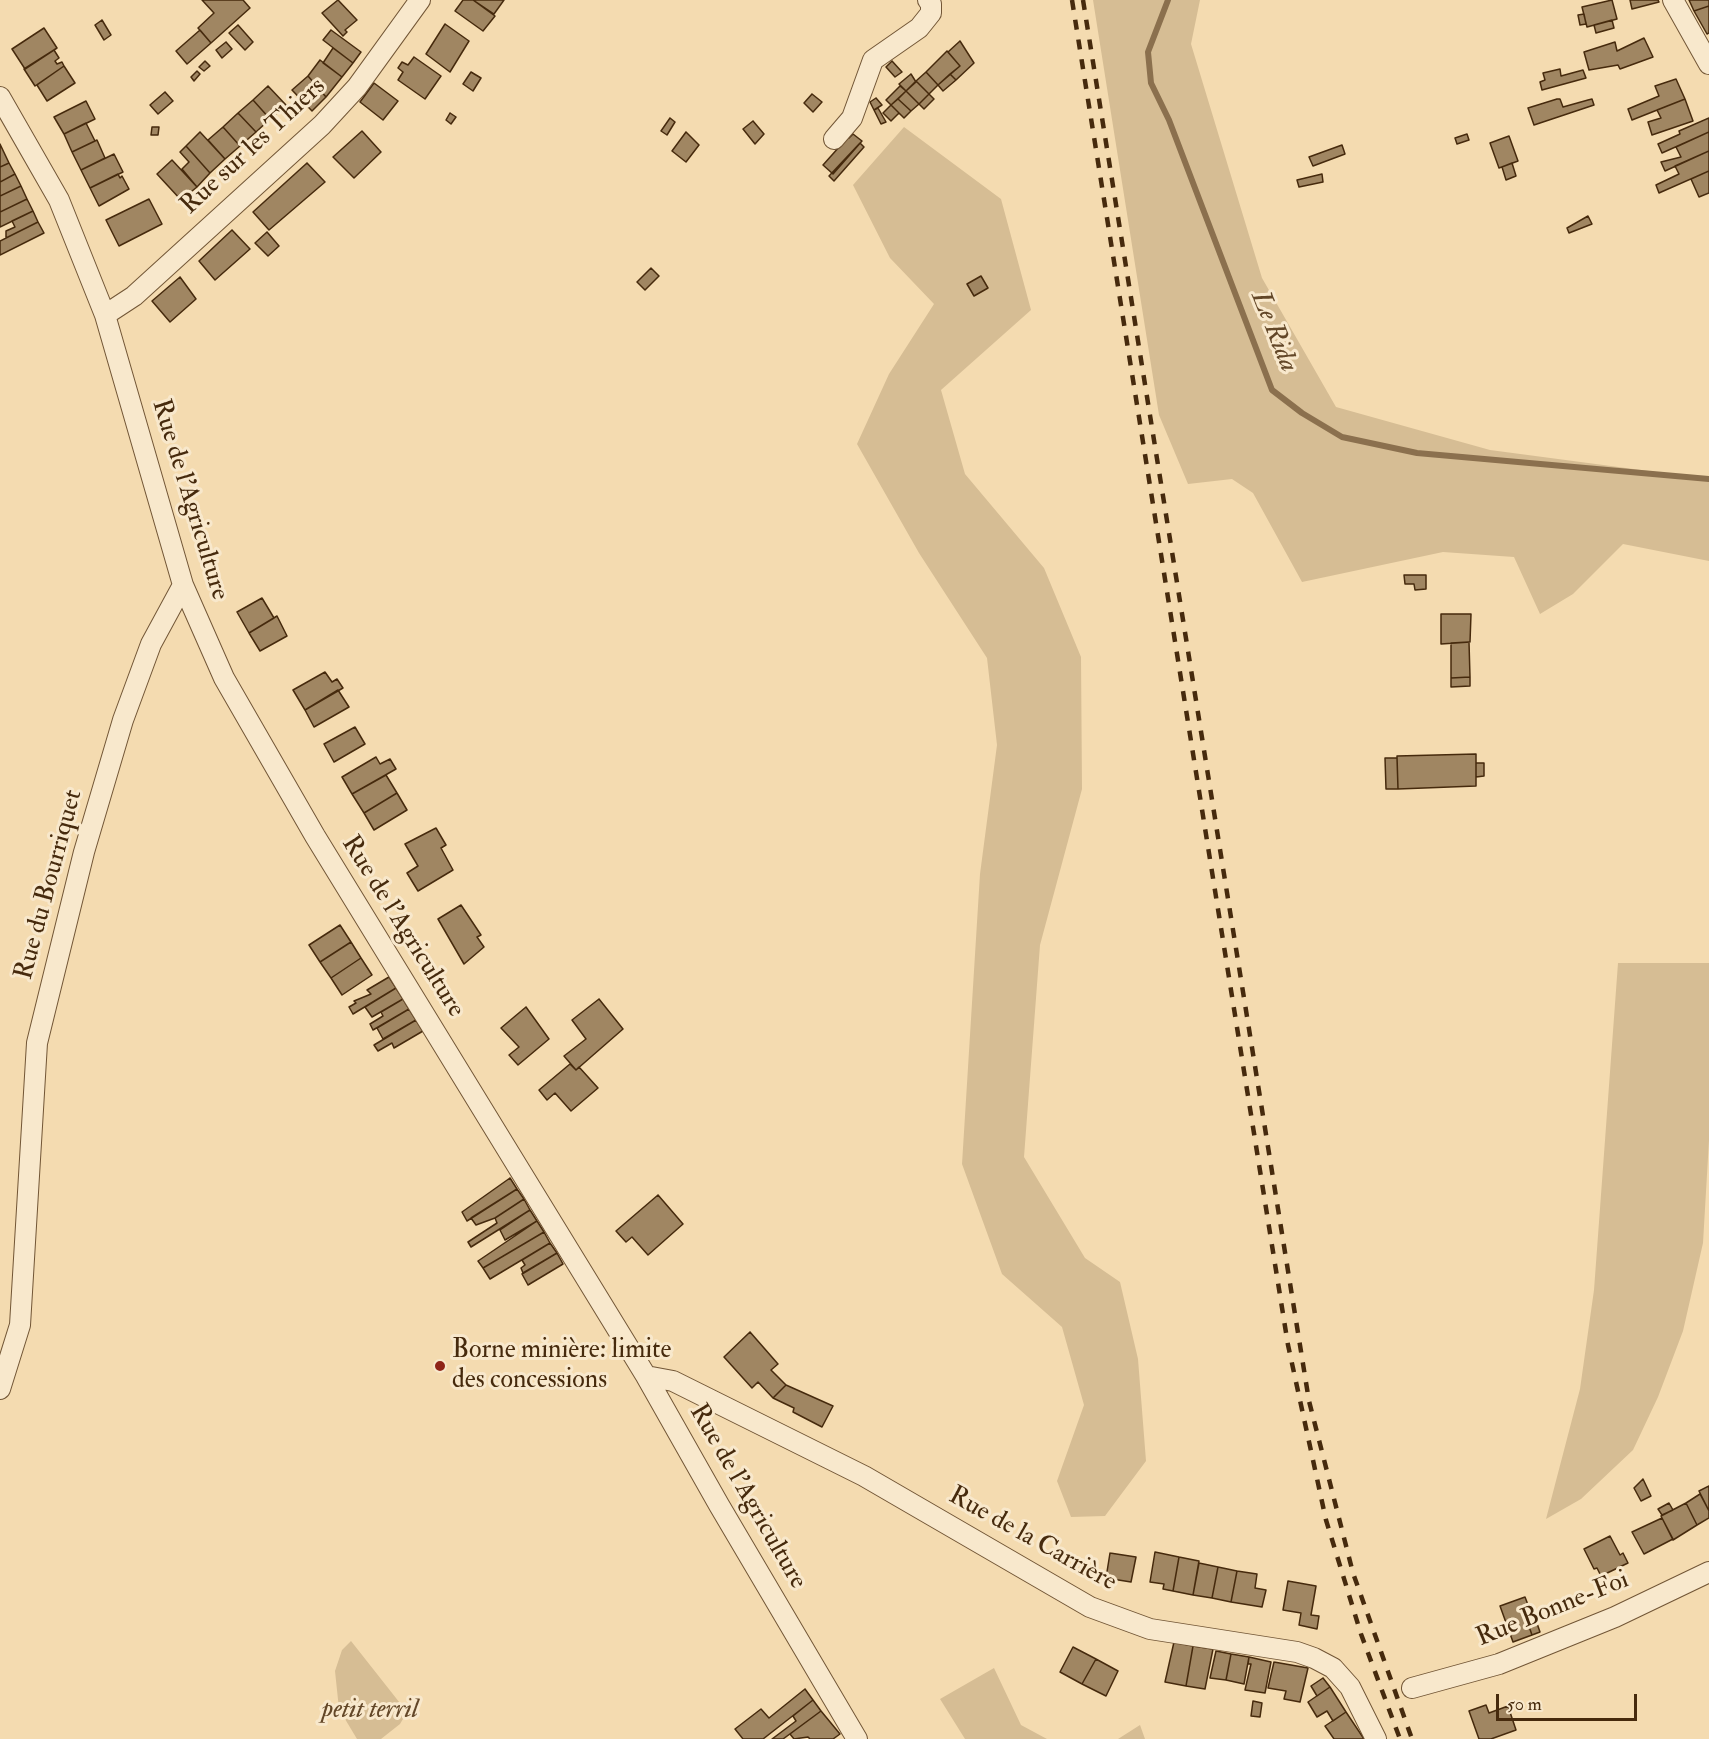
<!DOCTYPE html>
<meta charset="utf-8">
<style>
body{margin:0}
#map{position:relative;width:1709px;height:1739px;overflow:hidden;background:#f4dbb0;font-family:"IM FELL Double Pica",serif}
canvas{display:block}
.scale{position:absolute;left:1496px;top:1694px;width:141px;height:27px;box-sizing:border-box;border:3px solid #462a0d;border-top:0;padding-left:8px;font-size:18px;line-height:21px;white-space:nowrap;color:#462a0d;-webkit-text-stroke:4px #f8e8cc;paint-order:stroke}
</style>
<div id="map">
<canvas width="1709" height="1739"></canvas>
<div class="scale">50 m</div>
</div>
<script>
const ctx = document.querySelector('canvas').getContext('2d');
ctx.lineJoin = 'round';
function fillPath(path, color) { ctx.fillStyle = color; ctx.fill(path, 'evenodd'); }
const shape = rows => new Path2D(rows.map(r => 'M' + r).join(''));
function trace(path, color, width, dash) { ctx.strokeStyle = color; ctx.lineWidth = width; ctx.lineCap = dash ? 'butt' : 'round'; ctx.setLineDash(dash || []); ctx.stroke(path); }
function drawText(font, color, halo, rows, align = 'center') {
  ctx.font = font + ' "IM FELL Double Pica",serif'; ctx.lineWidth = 6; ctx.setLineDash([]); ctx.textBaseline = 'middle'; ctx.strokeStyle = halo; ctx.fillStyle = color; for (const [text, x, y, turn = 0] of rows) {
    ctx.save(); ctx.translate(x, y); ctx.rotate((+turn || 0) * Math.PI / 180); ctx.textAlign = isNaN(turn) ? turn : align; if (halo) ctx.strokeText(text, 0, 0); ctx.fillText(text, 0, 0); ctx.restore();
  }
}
fillPath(shape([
 [1093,0,1200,0,1191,44,1262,278,1336,407,1490,450,1709,479,1709,561,1623,544,1573,594,1540,614,1514,557,1443,552,1302,582,1253,493,1232,479,1188,484,1159,415],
 [904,127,1001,199,1031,310,941,390,965,474,1044,568,1081,657,1082,789,1040,945,1024,1157,1085,1258,1120,1282,1138,1359,1146,1461,1105,1516,1071,1517,1057,1481,1084,1405,1062,1327,1002,1274,962,1164,980,874,997,745,987,658,919,553,857,444,889,374,934,304,890,258,853,185],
 [1618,963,1709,963,1709,1140,1703,1243,1683,1331,1658,1397,1633,1450,1581,1499,1546,1519,1580,1389,1594,1290],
 [351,1641,407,1712,400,1724,381,1739,357,1739,339,1709,335,1671,342,1650],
 [994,1668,1021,1725,1047,1739,965,1739,940,1699],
 [1140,1725,1145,1739,1118,1739]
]), '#d6bd94');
trace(shape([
 [1168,0,1148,52,1151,83,1169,120,1272,390,1302,413,1342,437,1417,453,1709,479]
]), '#8b704e', 6);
const building = shape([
 [202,0,243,0,250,8,211,43,198,28,214,13,202,0],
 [338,0,357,20,345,30,347,32,343,36,322,13,338,0],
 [463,0,473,0,495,16,483,31,455,11,463,0],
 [473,0,504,0,494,14,473,0],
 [1612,0,1617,19,1587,27,1582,7,1612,0],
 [1630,0,1658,0,1659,2,1632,9,1630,0],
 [1689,0,1709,0,1709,6,1694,11,1689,0],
 [1709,6,1709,33,1707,34,1694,11,1709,6],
 [1584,14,1586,24,1580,25,1578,15,1584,14],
 [102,20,111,35,104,40,95,25,102,20],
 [1612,20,1614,28,1596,33,1594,25,1612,20],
 [445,24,469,41,450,72,426,54,445,24],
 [238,25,253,42,245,50,229,33,238,25],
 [44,28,57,48,25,69,12,49,44,28],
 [200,30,211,43,187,64,176,51,200,30],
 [331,30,361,52,353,63,323,40,331,30],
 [1644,38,1653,57,1620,69,1618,65,1589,70,1584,52,1615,42,1617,51,1644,38],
 [960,41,974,63,956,80,950,74,960,66,948,52,960,41],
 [226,42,232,49,222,58,216,50,226,42],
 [333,48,353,63,342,77,323,63,333,48],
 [54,50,59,58,55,61,57,64,62,62,64,66,35,86,24,69,54,50],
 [947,51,960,66,938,85,926,72,947,51],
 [414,57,441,76,425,99,398,80,403,72,398,68,402,62,408,65,414,57],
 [320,60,342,77,326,97,308,76,320,60],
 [205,61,210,66,204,71,199,67,205,61],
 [892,61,902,72,895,77,886,67,892,61],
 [64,66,75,83,47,101,37,85,64,66],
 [1560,69,1561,76,1583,70,1586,78,1542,90,1540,82,1545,80,1543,73,1560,69],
 [197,71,200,74,194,81,191,77,197,71],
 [471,72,481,78,473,91,463,84,471,72],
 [926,72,938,85,929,94,916,81,926,72],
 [911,74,916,82,906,91,899,84,911,74],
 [950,74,956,80,943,91,938,85,950,74],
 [308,76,326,97,312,111,292,90,308,76],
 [1676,79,1685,99,1632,120,1628,109,1659,96,1655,86,1676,79],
 [916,81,929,94,919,104,906,91,916,81],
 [374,83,398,101,383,120,360,102,374,83],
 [268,86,286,105,270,119,253,100,268,86],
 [900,86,906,91,891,105,886,100,900,86],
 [906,91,919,104,911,111,898,99,906,91],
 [165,92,173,101,158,114,150,105,165,92],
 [812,94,822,102,813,112,804,103,812,94],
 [929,94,934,99,924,109,919,104,929,94],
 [876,98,882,105,874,110,870,102,876,98],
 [898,99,911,111,904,118,891,105,898,99],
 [1557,99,1560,99,1563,107,1588,100,1592,99,1594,105,1534,125,1528,108,1557,99],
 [1685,99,1693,121,1652,135,1648,122,1661,118,1657,110,1685,99],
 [253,100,270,119,256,132,238,113,253,100],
 [86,101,95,119,64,134,54,117,86,101],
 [891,105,899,113,891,121,883,113,891,105],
 [878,108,886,122,881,124,874,110,878,108],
 [238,113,256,132,240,146,223,127,238,113],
 [450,113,456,117,451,124,446,120,450,113],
 [670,118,675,122,667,135,661,131,670,118],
 [1709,118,1709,132,1662,153,1658,144,1680,134,1679,131,1709,118],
 [753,121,764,134,755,144,743,129,753,121],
 [86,123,95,141,72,152,64,134,86,123],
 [152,127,159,127,158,135,151,135,152,127],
 [223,127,240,146,225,159,208,140,223,127],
 [362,131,381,152,354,178,333,157,362,131],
 [200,132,225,159,210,173,186,146,200,132],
 [686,132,699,145,686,162,672,151,686,132],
 [1709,132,1709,151,1665,171,1661,162,1681,157,1676,147,1709,132],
 [843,133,849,138,853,134,862,141,833,174,823,165,840,146,843,133],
 [1467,134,1469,140,1457,144,1455,138,1467,134],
 [1509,136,1518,161,1499,168,1490,143,1509,136],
 [97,140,105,158,81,170,72,152,97,140],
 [860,143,864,147,834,181,829,176,860,143],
 [0,144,9,163,0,167,0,144],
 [1342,145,1345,154,1313,166,1309,157,1342,145],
 [186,146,210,173,197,187,182,169,189,162,180,152,186,146],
 [1709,151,1709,171,1659,193,1656,185,1679,174,1675,166,1709,151],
 [114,154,123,172,90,188,81,170,114,154],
 [172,160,197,187,181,200,157,174,172,160],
 [9,163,15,174,0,182,0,167,9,163],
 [307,163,325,182,269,230,253,212,307,163],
 [1512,163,1516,176,1506,180,1502,167,1512,163],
 [1709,171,1709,193,1699,197,1691,179,1709,171],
 [15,174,21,186,0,196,0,182,15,174],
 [118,174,120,178,122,176,129,189,99,206,90,188,118,174],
 [1322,174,1323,182,1299,187,1297,180,1322,174],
 [21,186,27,199,0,212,0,196,21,186],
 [27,199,33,211,0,227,0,212,27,199],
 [149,199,162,224,119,246,106,220,149,199],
 [33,211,38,222,6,238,6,231,15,227,12,221,33,211],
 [1588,216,1592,224,1569,233,1567,228,1588,216],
 [38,222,44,233,0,255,0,241,38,222],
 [232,230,250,249,215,280,199,261,232,230],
 [267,232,279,246,268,256,255,243,267,232],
 [651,268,659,276,645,290,637,282,651,268],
 [981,276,988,288,974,296,967,284,981,276],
 [180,277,196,299,170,322,152,301,180,277],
 [1404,575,1426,575,1426,589,1415,590,1414,584,1405,584,1404,575],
 [262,598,274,618,249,633,237,612,262,598],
 [1441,614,1471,614,1470,642,1441,644,1441,614],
 [277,616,287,636,260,651,249,633,277,616],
 [1469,642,1470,677,1451,678,1451,643,1469,642],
 [325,672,332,682,337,679,343,688,305,710,293,690,325,672],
 [1470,677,1470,686,1451,687,1451,678,1470,677],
 [338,690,349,707,314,727,305,710,338,690],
 [355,727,365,744,334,762,324,744,355,727],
 [1476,754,1476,786,1398,789,1397,756,1476,754],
 [376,757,380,764,390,759,396,769,352,794,342,777,376,757],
 [1385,758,1397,758,1398,789,1386,789,1385,758],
 [1476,763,1484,763,1484,776,1476,777,1476,763],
 [386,775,397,793,364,813,352,794,386,775],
 [397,793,407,810,374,830,364,813,397,793],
 [436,828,446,845,441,848,453,870,418,891,407,873,418,866,405,844,436,828],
 [461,905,481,935,477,937,484,947,464,964,438,919,461,905],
 [340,925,351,942,320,962,309,945,340,925],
 [351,942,361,958,331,978,320,962,351,942],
 [361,958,372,975,342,995,331,978,361,958],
 [389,977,396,988,353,1014,349,1007,356,1003,354,1001,371,994,367,990,389,977],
 [396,988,403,999,372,1017,365,1007,396,988],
 [403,999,409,1009,373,1030,370,1024,383,1016,381,1012,403,999],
 [599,999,623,1029,576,1070,564,1056,586,1039,572,1020,599,999],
 [526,1007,549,1039,518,1065,509,1055,519,1047,501,1028,526,1007],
 [409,1009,416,1020,383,1039,377,1028,409,1009],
 [416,1020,423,1031,394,1048,392,1043,378,1051,374,1045,416,1020],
 [570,1064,576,1070,579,1067,598,1088,571,1111,555,1093,547,1100,539,1090,570,1064],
 [510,1178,517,1189,467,1221,462,1212,510,1178],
 [517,1189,524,1199,495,1218,476,1225,471,1218,517,1189],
 [658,1195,683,1224,648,1255,632,1237,626,1242,616,1231,658,1195],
 [524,1199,530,1210,471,1247,468,1242,497,1223,495,1218,524,1199],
 [530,1210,537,1221,505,1240,500,1230,530,1210],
 [537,1221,544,1232,483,1268,478,1261,537,1221],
 [544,1232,550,1243,490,1279,483,1268,544,1232],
 [550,1243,557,1253,523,1273,521,1268,525,1265,522,1260,550,1243],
 [557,1253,563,1264,528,1285,522,1274,557,1253],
 [750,1332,778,1364,771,1370,786,1385,773,1398,758,1382,752,1388,724,1357,750,1332],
 [786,1385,833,1406,822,1427,793,1412,794,1408,773,1398,786,1385],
 [1643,1479,1651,1496,1641,1501,1634,1488,1643,1479],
 [1709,1486,1709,1511,1699,1491,1709,1486],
 [1700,1494,1709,1511,1709,1518,1697,1525,1686,1503,1700,1494],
 [1669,1503,1673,1510,1662,1515,1658,1509,1669,1503],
 [1686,1503,1697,1525,1673,1540,1661,1516,1686,1503],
 [1662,1518,1673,1539,1644,1554,1632,1532,1662,1518],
 [1610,1536,1620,1555,1623,1553,1628,1563,1601,1576,1597,1568,1594,1569,1584,1549,1610,1536],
 [1155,1552,1179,1557,1173,1591,1163,1589,1164,1584,1150,1582,1155,1552],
 [1110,1553,1136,1557,1131,1582,1106,1578,1110,1553],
 [1179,1557,1199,1561,1193,1595,1173,1591,1179,1557],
 [1199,1563,1218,1567,1212,1598,1193,1595,1199,1563],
 [1218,1567,1237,1571,1231,1602,1212,1598,1218,1567],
 [1237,1571,1257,1574,1255,1588,1266,1590,1262,1607,1231,1602,1237,1571],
 [1288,1581,1316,1586,1311,1615,1319,1616,1317,1629,1299,1625,1301,1613,1283,1610,1288,1581],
 [1525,1597,1530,1610,1524,1612,1532,1635,1513,1642,1500,1606,1525,1597],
 [1532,1609,1540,1632,1532,1635,1524,1612,1532,1609],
 [1174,1642,1193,1646,1186,1686,1165,1682,1174,1642],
 [1193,1646,1213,1649,1205,1689,1186,1686,1193,1646],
 [1073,1647,1096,1659,1082,1684,1060,1672,1073,1647],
 [1216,1651,1231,1654,1226,1680,1210,1678,1216,1651],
 [1231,1654,1249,1657,1244,1684,1226,1680,1231,1654],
 [1249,1657,1271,1662,1265,1693,1245,1690,1251,1664,1248,1664,1249,1657],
 [1096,1659,1118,1671,1106,1696,1082,1684,1096,1659],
 [1274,1662,1308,1668,1300,1702,1284,1699,1286,1691,1268,1688,1274,1662],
 [1323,1678,1330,1687,1317,1696,1311,1686,1323,1678],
 [1330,1687,1346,1712,1333,1721,1327,1711,1317,1717,1308,1702,1330,1687],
 [805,1689,813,1700,763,1739,743,1739,735,1729,761,1709,769,1718,805,1689],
 [813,1700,821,1711,783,1739,772,1739,796,1721,793,1716,813,1700],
 [1253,1701,1262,1703,1260,1717,1251,1716,1253,1701],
 [1486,1705,1489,1713,1508,1706,1516,1730,1491,1739,1479,1739,1469,1711,1486,1705],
 [821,1711,840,1734,833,1739,810,1739,808,1737,794,1739,790,1734,821,1711],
 [1346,1712,1364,1739,1334,1739,1325,1726,1346,1712]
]);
fillPath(building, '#a08662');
trace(building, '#462a0d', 1.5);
const minor = shape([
 [1673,0,1709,64],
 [0,97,59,200,105,315,183,585,224,678,315,836,646,1376,719,1505,857,1739],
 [834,139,852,118,873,60,919,28,931,13,931,4,928,0],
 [105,315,134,296,322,125,357,87,420,0],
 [646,1376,673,1381,864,1476,1090,1607,1150,1629,1297,1652,1314,1658,1333,1668,1350,1687,1376,1739],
 [0,1389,20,1325,37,1043,84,852,123,720,151,644,183,585],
 [1412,1688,1499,1664,1615,1617,1709,1572]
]);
trace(minor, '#725636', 22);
trace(minor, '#f8e8cc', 20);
trace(shape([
 [1072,0,1288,1345,1326,1520,1361,1634,1400,1739],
 [1083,0,1309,1401,1353,1573,1412,1739]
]), '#462a0d', 4.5, [10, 10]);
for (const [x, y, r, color] of [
 [440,1366,6,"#8f2418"]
]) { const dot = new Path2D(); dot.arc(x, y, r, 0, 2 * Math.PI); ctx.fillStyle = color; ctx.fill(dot); trace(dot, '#f8e8cc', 2); }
drawText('26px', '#462a0d', '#f8e8cc', [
 ["Rue sur les Thiers",254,147,-43],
 ["Rue de l'Agriculture",189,500,73],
 ["Rue du Bourriquet",50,885,-75],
 ["Rue de l'Agriculture",402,927,58],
 ["Rue de l'Agriculture",747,1497,60],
 ["Rue de la Carrière",1032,1540,29],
 ["Rue Bonne-Foi",1553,1610,-22]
]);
drawText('26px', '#462a0d', '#f8e8cc', [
 ["Borne minière: limite",452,1351],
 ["des concessions",452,1381]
], 'left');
drawText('italic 26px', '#634728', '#f8e8cc', [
 ["petit terril",370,1711]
]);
drawText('italic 27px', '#634728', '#f8e8cc', [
 ["Le Rida",1273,332,68]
]);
</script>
